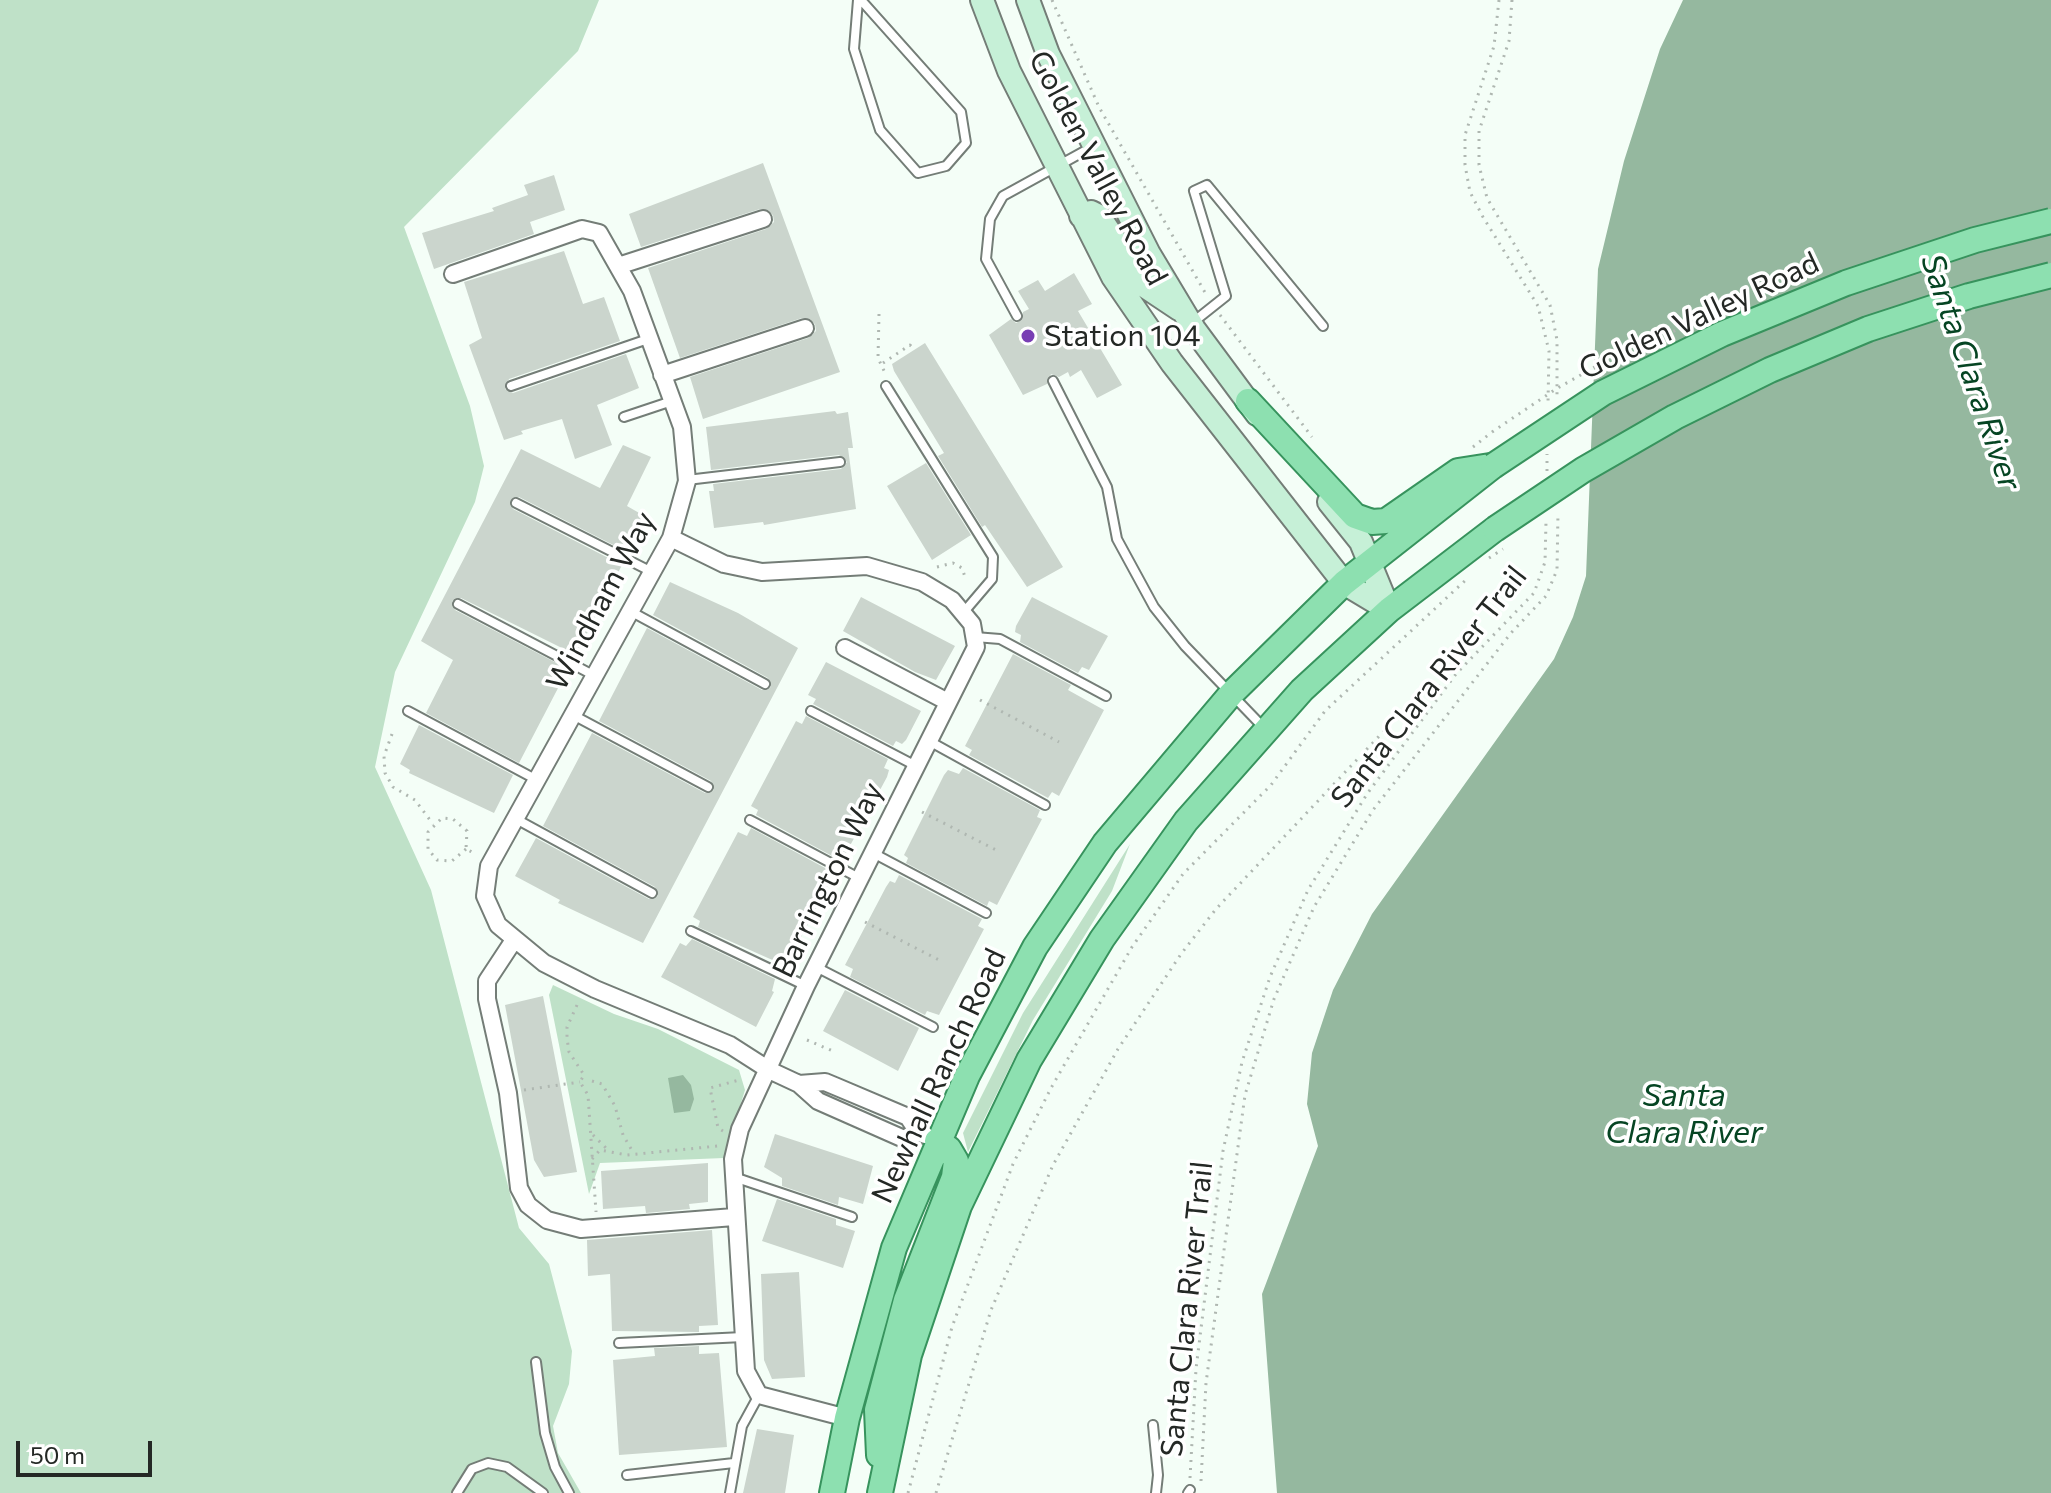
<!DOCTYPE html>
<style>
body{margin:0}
#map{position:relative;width:2051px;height:1493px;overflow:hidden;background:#f4fef7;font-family:Commissioner,sans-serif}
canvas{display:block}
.scale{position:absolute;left:16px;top:1441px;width:136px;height:36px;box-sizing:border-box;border:4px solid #242825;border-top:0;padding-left:10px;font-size:24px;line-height:28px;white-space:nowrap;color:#242825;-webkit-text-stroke:6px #fff;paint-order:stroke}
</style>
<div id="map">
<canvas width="2051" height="1493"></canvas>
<div class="scale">50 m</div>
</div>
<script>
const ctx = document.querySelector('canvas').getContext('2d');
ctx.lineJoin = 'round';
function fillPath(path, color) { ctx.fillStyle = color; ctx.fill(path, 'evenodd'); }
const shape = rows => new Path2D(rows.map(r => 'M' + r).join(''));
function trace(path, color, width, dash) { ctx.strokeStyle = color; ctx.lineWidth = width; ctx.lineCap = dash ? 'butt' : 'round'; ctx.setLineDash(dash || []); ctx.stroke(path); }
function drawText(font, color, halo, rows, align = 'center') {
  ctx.font = font + ' Commissioner,sans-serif'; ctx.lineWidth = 7; ctx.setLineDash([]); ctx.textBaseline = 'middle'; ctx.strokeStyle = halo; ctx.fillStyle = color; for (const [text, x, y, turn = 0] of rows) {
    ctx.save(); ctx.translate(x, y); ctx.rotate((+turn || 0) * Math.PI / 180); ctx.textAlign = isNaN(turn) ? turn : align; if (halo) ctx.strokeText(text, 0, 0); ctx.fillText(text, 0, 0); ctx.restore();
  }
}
fillPath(shape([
 [0,0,599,0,578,51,404,227,470,406,484,466,475,502,395,672,375,767,431,890,519,1228,549,1264,572,1351,569,1384,553,1426,558,1453,581,1493,0,1493],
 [1130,844,1112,891,1033,1020,968,1152,963,1133,1023,1013],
 [553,985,614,1014,658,1029,739,1070,745,1090,724,1158,600,1163,589,1194,549,995]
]), '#bfe1c8');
fillPath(shape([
 [1683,0,2051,0,2051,1493,1277,1493,1262,1294,1318,1146,1307,1104,1312,1053,1333,990,1372,914,1554,659,1573,617,1586,576,1598,269,1624,161,1660,49],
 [683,1075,691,1085,694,1099,690,1111,674,1113,668,1078]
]), '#95b89f');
fillPath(shape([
 [763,163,840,372,703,419,690,377,808,338,816,331,815,324,802,318,680,358,648,268,766,229,774,222,773,215,760,209,641,247,629,214],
 [554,175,565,210,530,222,534,234,434,269,422,233,494,211,492,208,528,195,524,185],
 [564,251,583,304,604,297,620,341,509,379,505,389,513,393,626,354,639,388,597,405,612,445,575,459,562,419,521,431,523,434,504,440,469,345,482,338,464,282],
 [1074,273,1092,304,1078,311,1122,385,1097,398,1081,370,1070,377,1068,372,1059,377,1051,374,1047,384,1023,395,989,335,1011,319,1016,323,1022,320,1023,312,1029,309,1018,291,1038,280,1045,291],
 [925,343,1063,567,1027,587,985,525,982,527,938,456,944,453,894,371,892,364],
 [835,411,837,414,848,412,853,448,848,448,856,509,764,525,763,522,714,528,709,491,714,491,713,484,841,469,847,462,839,455,711,470,706,427],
 [623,445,651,457,627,506,648,518,629,553,519,497,510,501,513,509,622,565,576,655,461,598,452,601,455,610,568,669,519,763,426,713,453,660,421,641,521,449,600,488],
 [926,463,971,535,932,560,887,486],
 [670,582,738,613,798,648,643,943,558,903,560,900,515,876,536,838,649,899,658,896,655,887,543,826,592,733,705,793,714,790,711,781,599,721,647,628,762,690,771,687,768,678,653,615],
 [861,597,955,646,936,680,915,672,843,631],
 [1032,597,1108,636,1089,670,1082,667,1078,673,1020,642,1021,635,1015,632,1016,626],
 [1013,654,1071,685,1068,690,1104,710,1059,796,1052,792,1048,798,969,755,972,750,965,746],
 [826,662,921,711,906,740,902,744,896,741,893,746,813,704,816,699,808,695],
 [806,716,888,759,884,768,889,770,887,777,845,855,838,852,834,857,756,815,758,810,751,806,796,721,802,724],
 [419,725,513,775,494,813,409,773,410,770,400,764],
 [963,768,1040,810,1037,817,1042,819,997,905,989,901,987,906,906,863,908,858,904,855,944,775,948,770,959,774],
 [751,828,827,869,823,877,831,880,786,966,698,927,700,921,693,917,738,832,747,836],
 [899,875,982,919,978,926,984,929,939,1015,927,1011,925,1015,850,977,853,969,845,965,886,887,890,881,895,883],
 [692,939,775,979,772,991,774,992,756,1027,661,977,680,943,686,946],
 [845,990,919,1028,898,1071,823,1031],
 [543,996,577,1172,544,1177,534,1160,505,1005],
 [775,1134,873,1166,863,1204,839,1197,838,1205,782,1186,782,1178,764,1167],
 [708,1163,708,1202,689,1204,690,1209,646,1213,645,1206,603,1209,601,1171],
 [777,1199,836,1219,836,1225,855,1231,843,1268,762,1241],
 [712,1230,718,1325,699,1326,699,1332,612,1331,610,1274,588,1276,587,1240],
 [799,1272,805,1377,772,1379,764,1360,761,1274],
 [699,1346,699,1354,719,1353,727,1447,619,1455,613,1360,655,1356,654,1348],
 [757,1429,794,1435,785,1493,743,1493]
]), '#cbd5cd');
const lane = shape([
 [858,0,854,49,880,130,918,173,946,166,966,143,961,112,861,0],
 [1017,316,986,259,990,219,1003,196,1092,147],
 [1192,323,1226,296,1194,191,1207,185,1323,326],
 [1053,381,1107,487,1117,539,1154,607,1185,646,1263,727],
 [511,386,648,339],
 [886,386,993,557,992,579,963,613],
 [624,417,672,401],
 [687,480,840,462],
 [516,503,652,572],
 [458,604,595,676],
 [630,611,765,684],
 [975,637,1000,639,1106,696],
 [408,711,537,780],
 [811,711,916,766],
 [573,715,708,787],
 [929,741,1045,805],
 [516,819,652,893],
 [750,820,859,878],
 [873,853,986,913],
 [691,931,806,986],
 [816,967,933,1027],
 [734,1177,852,1217],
 [619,1343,743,1337],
 [536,1362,545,1433,555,1467,569,1493],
 [1153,1425,1158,1475,1156,1493],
 [627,1475,734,1463],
 [457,1493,472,1469,488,1463,507,1467,543,1493],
 [730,1493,742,1426,759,1395],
 [1188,1493,1190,1490]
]);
const street = shape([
 [618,266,763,219],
 [453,274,582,229,599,233,632,291,682,427,687,481,671,538,489,866,485,896,498,925,544,963,595,989,730,1045,769,1070,799,1084,818,1101,904,1139,918,1132],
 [662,375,805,328],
 [671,538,724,564,762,572,867,566,922,582,952,600,972,624,976,647,806,986,740,1129,733,1159,746,1371,759,1395,847,1418],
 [845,648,948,702],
 [514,940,487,981,487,999,508,1093,519,1188,528,1205,547,1220,581,1229,734,1217],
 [799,1084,825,1082,837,1087,908,1117,918,1132,925,1135]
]);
const secondary = shape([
 [982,0,1009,71,1113,277,1172,363,1344,583,1389,610],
 [1028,0,1048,54,1149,254,1194,329,1257,414],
 [1081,216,1091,212,1099,216,1146,287,1179,309],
 [1329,502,1361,542,1389,610]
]);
const primary = shape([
 [1248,401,1355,516,1372,522,1386,521,1458,471,1490,466],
 [879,1455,877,1410,906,1300,954,1177,956,1161,949,1149,937,1141],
 [832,1493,847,1418,894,1248,967,1076,1035,947,1105,843,1231,694,1344,583,1493,466],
 [880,1493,909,1355,959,1206,1029,1060,1102,939,1186,821,1302,690,1389,610,1495,529]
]);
trace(lane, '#747d77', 12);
trace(street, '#747d77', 20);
trace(secondary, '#747d77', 26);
trace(primary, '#37935d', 28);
trace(shape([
 [1052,0,1099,107,1207,296],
 [1499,0,1494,46,1465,135,1465,165,1470,192,1483,217,1538,306,1549,351,1548,403],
 [1512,0,1509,41,1479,131,1479,165,1487,198,1550,305,1557,340,1557,397],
 [879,314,878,358,886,375],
 [1220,315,1312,437],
 [883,363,910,345,913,348],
 [1473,447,1492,432],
 [1547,471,1547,454],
 [937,567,953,563,962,568,966,580],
 [980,700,1059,742],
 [392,734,384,756,385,773,393,787,415,800,433,824],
 [922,812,998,851],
 [466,849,452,861,437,860,428,849,428,832,442,818,453,819,467,831,466,849,476,854],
 [865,922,941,961],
 [577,1005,567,1027,567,1038,569,1052,584,1075,580,1082,588,1095,596,1212],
 [807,1040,835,1052],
 [592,1081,602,1084,615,1106,623,1135,634,1154],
 [524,1090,580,1082],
 [723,1131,718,1128,710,1088,739,1080],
 [593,1135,607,1149],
 [592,1159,600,1150,627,1155,718,1146],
 [1190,1478,1196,1369,1223,1151,1242,1062,1270,977,1308,890,1367,794,1456,674,1534,593,1545,562,1546,522],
 [1201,1481,1206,1383,1245,1095,1274,999,1314,907,1373,810,1511,633,1546,596,1557,570,1558,513],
 [908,1493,952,1327,1013,1164,1051,1088,1132,947,1183,874,1271,785,1325,711,1469,577],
 [936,1493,991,1310,1053,1165,1118,1049,1181,954,1216,909,1400,714,1451,677]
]), '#afb7b1', 3, [2, 6]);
trace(lane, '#fff', 8);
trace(street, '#fff', 16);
trace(secondary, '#c6f0d7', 22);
trace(primary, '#8de0b0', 24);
const primaryBridge = shape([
 [1493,466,1603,393,1722,334,1846,283,1975,240,2051,221],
 [1495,529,1583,470,1675,417,1770,370,1868,329,1969,296,2051,275]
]);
trace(primaryBridge, '#37935d', 28, []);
trace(shape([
 [1492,432,1556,389,1607,360,1693,323],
 [1489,558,1503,549]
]), '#afb7b1', 3, [2, 6]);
trace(primaryBridge, '#8de0b0', 24);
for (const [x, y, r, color] of [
 [1028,336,8,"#793eb4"]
]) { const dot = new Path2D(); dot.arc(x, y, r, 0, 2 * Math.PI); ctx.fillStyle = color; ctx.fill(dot); trace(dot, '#fff', 3); }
drawText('30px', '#242825', '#fff', [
 ["Golden Valley Road",1098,168,62],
 ["Golden Valley Road",1699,316,-25],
 ["Windham Way",601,601,-62],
 ["Santa Clara River Trail",1429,687,-52],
 ["Barrington Way",828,880,-64],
 ["Newhall Ranch Road",939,1076,-65],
 ["Santa Clara River Trail",1187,1309,-84]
]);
drawText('30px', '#242825', '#fff', [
 ["Station 104",1044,336]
], 'left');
drawText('italic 32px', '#064523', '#fff', [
 ["Santa Clara River",1971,372,71],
 ["Santa",1684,1095],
 ["Clara River",1684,1132]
]);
</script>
